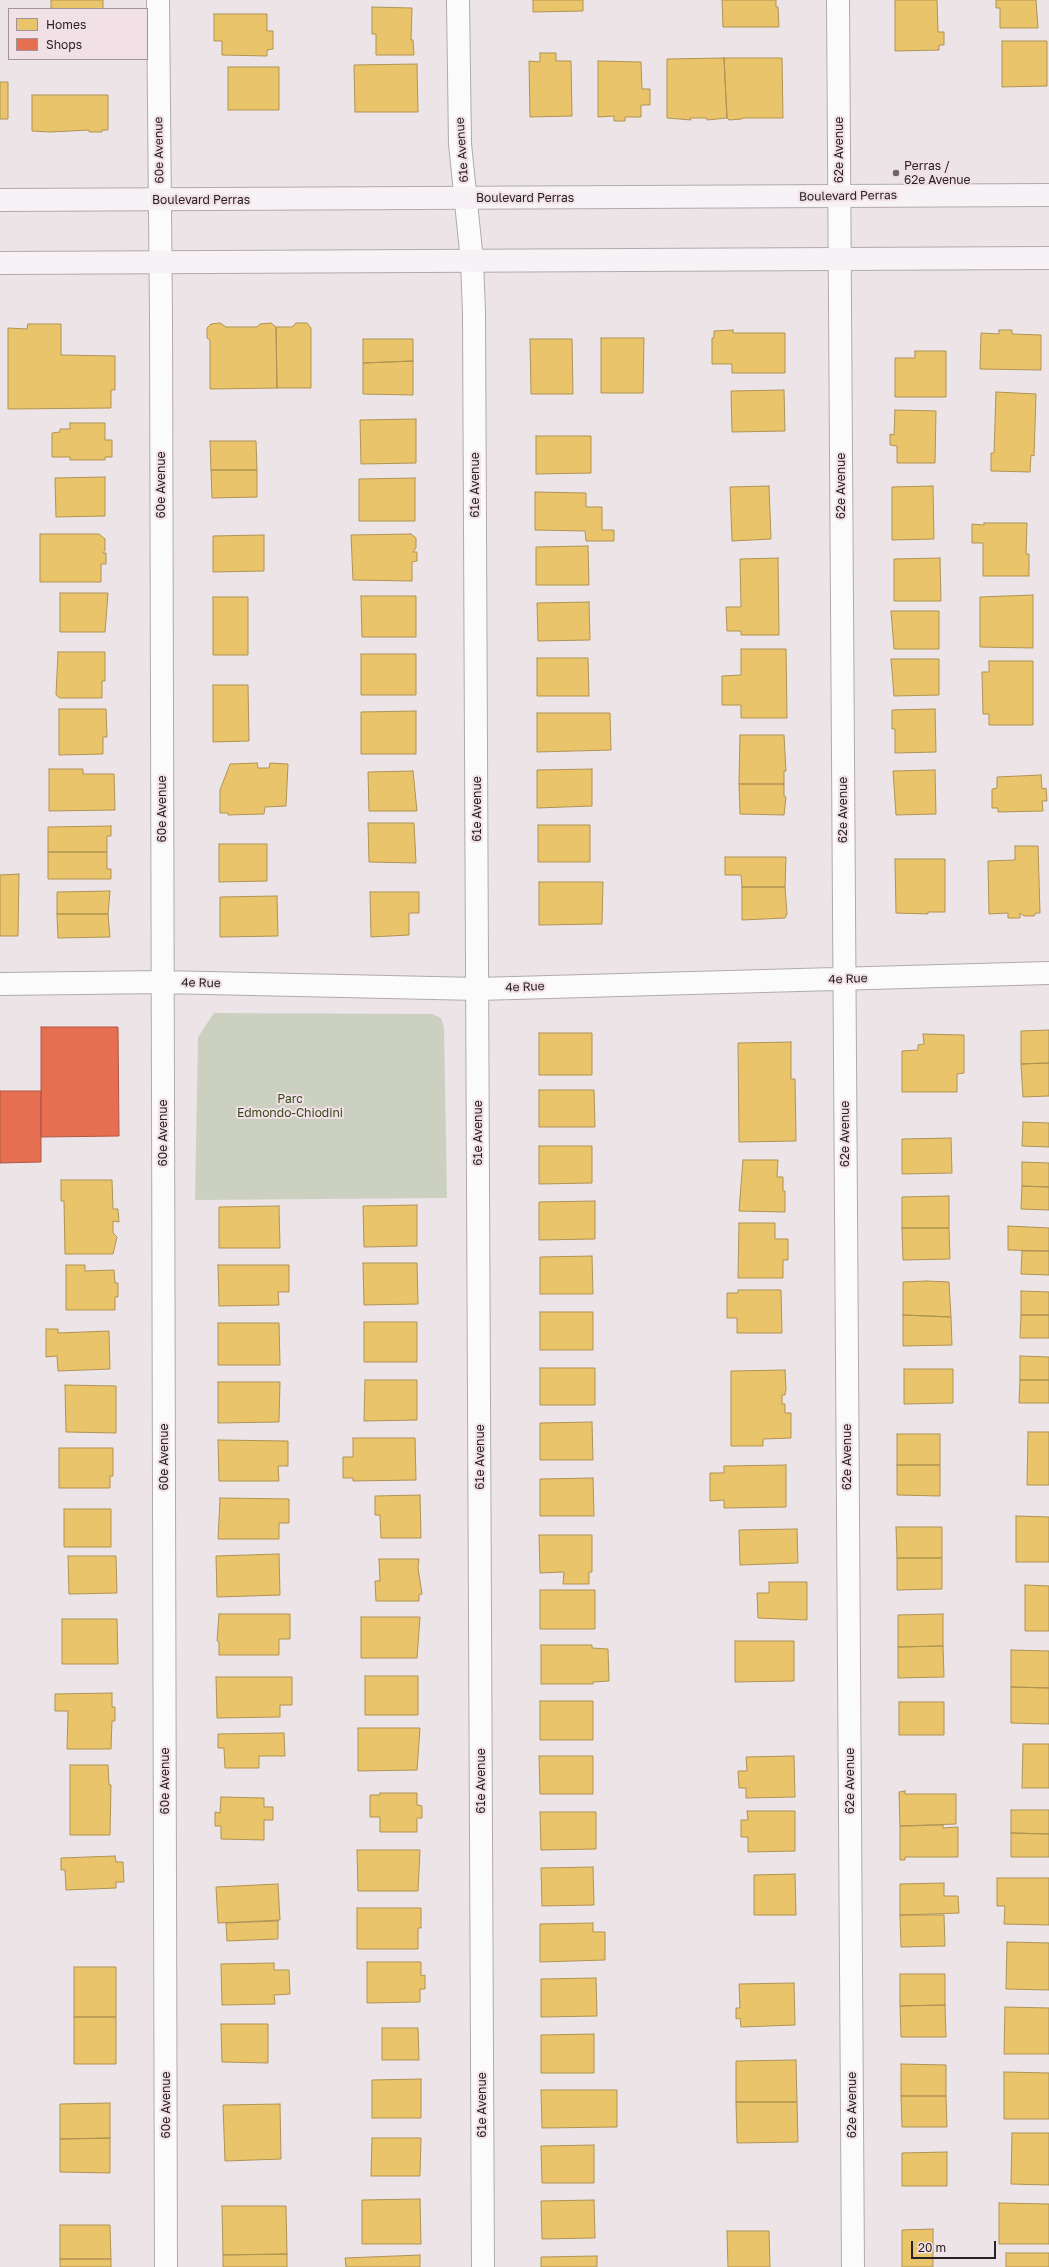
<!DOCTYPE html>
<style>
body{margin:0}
#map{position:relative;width:1049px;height:2267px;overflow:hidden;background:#ede4e7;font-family:"Golos Text",sans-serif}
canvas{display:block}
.legend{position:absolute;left:8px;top:8px;width:140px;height:52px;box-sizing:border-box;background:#f1e0e6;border:1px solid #a09498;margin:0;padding:5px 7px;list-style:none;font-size:12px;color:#272124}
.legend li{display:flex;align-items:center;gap:8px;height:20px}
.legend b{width:20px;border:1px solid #a09498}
.scale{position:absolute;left:911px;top:2241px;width:85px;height:18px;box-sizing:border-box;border:2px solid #272124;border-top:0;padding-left:5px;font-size:12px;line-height:14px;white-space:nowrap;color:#272124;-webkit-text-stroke:3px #f1e0e6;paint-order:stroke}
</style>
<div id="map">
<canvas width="1049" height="2267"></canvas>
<ul class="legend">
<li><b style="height:11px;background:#e9c46a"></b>Homes</li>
<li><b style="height:11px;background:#e76f51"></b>Shops</li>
</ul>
<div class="scale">20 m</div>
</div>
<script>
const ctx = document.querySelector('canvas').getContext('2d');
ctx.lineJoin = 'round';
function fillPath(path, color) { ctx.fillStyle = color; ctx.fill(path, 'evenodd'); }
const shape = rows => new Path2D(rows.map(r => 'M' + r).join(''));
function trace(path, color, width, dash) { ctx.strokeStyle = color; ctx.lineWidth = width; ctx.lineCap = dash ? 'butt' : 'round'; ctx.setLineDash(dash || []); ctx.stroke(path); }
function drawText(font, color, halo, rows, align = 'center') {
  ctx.font = font + ' "Golos Text",sans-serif'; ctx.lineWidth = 4; ctx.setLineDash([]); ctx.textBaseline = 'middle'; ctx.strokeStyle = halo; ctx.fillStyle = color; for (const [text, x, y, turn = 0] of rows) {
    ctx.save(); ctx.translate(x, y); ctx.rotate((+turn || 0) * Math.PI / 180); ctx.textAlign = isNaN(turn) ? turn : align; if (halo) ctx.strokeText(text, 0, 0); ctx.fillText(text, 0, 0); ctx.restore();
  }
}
fillPath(shape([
 [214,1013,432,1014,441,1018,444,1027,447,1198,195,1200,198,1037]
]), '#ccd0c1');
const homes = shape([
 [51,0,103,0,103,9,58,9,51,8,51,0],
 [533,0,583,0,583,11,533,12,533,0],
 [722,0,776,0,776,7,778,7,779,27,723,27,722,0],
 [895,0,937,0,938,32,944,32,944,45,939,45,939,50,895,51,895,0],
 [996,0,1036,0,1038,28,1000,28,1000,8,996,8,996,0],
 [372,7,412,8,411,40,413,40,414,55,376,55,376,34,372,34,372,7],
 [214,14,267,14,267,31,273,31,273,49,267,50,267,56,222,55,222,41,214,41,214,14],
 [1002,41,1047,41,1047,86,1002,87,1002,41],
 [540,53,556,53,556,61,571,61,572,116,530,117,529,61,540,62,540,53],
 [724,58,727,118,707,120,707,118,690,118,691,120,667,118,667,59,724,58],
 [724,58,782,58,783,118,743,118,742,119,729,120,727,118,724,58],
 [598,61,641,62,642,89,650,89,650,105,641,105,641,117,625,117,625,121,614,121,614,116,598,117,598,61],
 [417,64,418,112,355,112,354,65,417,64],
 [228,67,279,67,279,110,228,110,228,67],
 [0,82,8,82,8,119,0,119,0,82],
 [32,95,108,95,108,130,102,130,102,132,89,132,89,130,50,132,32,131,32,95],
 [220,323,226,327,257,327,260,324,271,323,276,327,277,388,210,389,210,340,207,338,207,328,211,324,220,323],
 [296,323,307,323,311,328,311,388,277,388,276,327,292,327,296,323],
 [28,324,61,324,61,355,115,356,115,390,111,390,111,408,8,409,8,328,27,329,28,324],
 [733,330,733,333,785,333,785,373,732,373,732,364,712,364,712,338,714,338,714,331,733,330],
 [999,330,1012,330,1012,334,1041,335,1041,370,980,369,981,333,999,334,999,330],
 [601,338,644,338,643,393,601,393,601,338],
 [363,339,413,339,413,361,363,363,363,339],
 [530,339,572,339,573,394,531,394,530,339],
 [915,351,946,351,946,397,895,397,895,358,915,358,915,351],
 [413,361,413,395,363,394,363,363,413,361],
 [784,390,785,431,732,432,731,391,784,390],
 [996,392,1036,394,1034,456,1031,455,1030,472,991,471,991,453,994,453,996,392],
 [895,410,936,411,935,463,897,463,897,446,890,445,890,434,894,435,895,410],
 [416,419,416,463,361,464,360,420,416,419],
 [70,423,105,423,105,440,112,440,112,457,105,457,105,460,70,460,70,457,52,457,52,433,60,432,60,429,70,429,70,423],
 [536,436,591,436,591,473,536,474,536,436],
 [210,441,256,441,257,470,211,470,210,441],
 [211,470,257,470,257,497,212,498,211,470],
 [105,477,105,516,56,517,55,478,105,477],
 [415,478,415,521,359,521,359,479,415,478],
 [769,486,771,539,732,541,730,487,769,486],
 [933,486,934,539,892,540,892,487,933,486],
 [535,492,586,493,586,507,602,507,602,530,614,530,614,541,586,541,585,531,535,530,535,492],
 [984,523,1027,523,1026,554,1029,554,1029,576,983,576,983,543,972,543,972,524,984,525,984,523],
 [40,534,99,534,105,539,105,550,103,553,106,553,106,564,101,564,101,582,40,582,40,534],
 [411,534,416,538,416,548,413,552,417,552,417,561,412,562,412,581,353,580,351,535,411,534],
 [264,535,264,571,213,572,213,536,264,535],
 [588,546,589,585,536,585,536,547,588,546],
 [778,558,779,635,741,635,741,631,727,631,726,607,741,607,740,559,778,558],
 [940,558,941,601,894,601,894,559,940,558],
 [60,593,108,593,105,632,60,632,60,593],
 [1033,595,1033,648,980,647,980,597,1033,595],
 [361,596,416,596,416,637,362,637,361,596],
 [213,597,248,597,248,655,213,655,213,597],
 [589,602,590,640,538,641,537,603,589,602],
 [891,611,939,611,939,649,894,649,891,611],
 [741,649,786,649,787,718,741,718,741,705,722,705,722,676,741,675,741,649],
 [58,652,105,652,105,681,102,681,102,698,60,698,56,695,58,652],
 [361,654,416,654,416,695,361,695,361,654],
 [537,658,588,658,589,696,537,696,537,658],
 [891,659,939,659,939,695,894,696,891,659],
 [989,661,1033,661,1033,725,989,725,989,714,983,714,982,672,989,672,989,661],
 [213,685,248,685,249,741,213,742,213,685],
 [59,709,106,709,107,737,103,737,103,754,59,755,59,709],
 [935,709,936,752,895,753,895,729,892,729,892,710,935,709],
 [416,711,416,754,361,754,361,712,416,711],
 [537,713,610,713,611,750,537,752,537,713],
 [740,735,784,735,786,771,784,771,784,784,739,784,740,735],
 [257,763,258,768,269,768,270,763,288,764,286,806,265,807,264,814,228,815,228,813,220,813,220,790,230,764,257,763],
 [49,769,83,769,83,774,114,774,115,810,49,811,49,769],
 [592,769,592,806,537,808,537,770,592,769],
 [935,770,936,814,896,815,893,771,935,770],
 [413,771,417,811,369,811,368,772,413,771],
 [1041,775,1042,789,1046,788,1047,801,1042,801,1043,811,998,812,998,808,992,808,992,789,997,788,997,777,1041,775],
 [739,784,784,784,784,796,786,797,784,815,740,814,739,784],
 [368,823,414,823,416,863,369,862,368,823],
 [538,825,590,825,590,862,538,862,538,825],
 [111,826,111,836,107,836,107,852,48,852,48,827,111,826],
 [219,844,267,844,267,881,219,882,219,844],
 [1015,846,1038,846,1040,913,1036,913,1034,916,1024,916,1020,913,1020,918,1008,918,1008,913,989,914,988,861,1015,860,1015,846],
 [48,852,107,852,107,869,111,869,111,879,48,879,48,852],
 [725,857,786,857,785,887,742,887,741,875,725,875,725,857],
 [895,859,945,859,945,912,928,912,928,914,896,913,895,859],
 [19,874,18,936,0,936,0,875,19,874],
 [539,882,603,882,602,924,539,925,539,882],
 [742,887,785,887,787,914,785,918,742,920,742,887],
 [110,891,108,914,57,914,57,892,110,891],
 [370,892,419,892,419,913,409,913,409,935,371,937,370,892],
 [277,896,278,936,220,937,220,897,277,896],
 [57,914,108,914,110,937,58,938,57,914],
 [1049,1030,1049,1063,1021,1064,1021,1031,1049,1030],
 [539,1033,592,1033,592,1075,539,1075,539,1033],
 [923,1034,964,1035,964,1073,957,1074,957,1092,902,1092,902,1051,918,1050,918,1045,924,1044,923,1034],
 [791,1042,791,1079,795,1079,796,1141,739,1142,738,1043,791,1042],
 [1047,1063,1049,1063,1049,1096,1023,1097,1021,1064,1047,1063],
 [539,1090,594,1090,595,1127,539,1127,539,1090],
 [1023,1122,1049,1123,1049,1147,1022,1146,1023,1122],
 [951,1138,952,1173,902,1174,902,1139,951,1138],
 [539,1146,592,1146,592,1183,539,1184,539,1146],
 [743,1160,778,1160,777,1177,783,1177,783,1191,785,1191,785,1212,739,1211,743,1160],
 [1022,1162,1049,1163,1049,1187,1022,1186,1022,1162],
 [61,1180,112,1180,113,1209,118,1209,119,1222,113,1221,113,1233,117,1237,113,1254,65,1254,64,1201,61,1201,61,1180],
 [1022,1186,1049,1187,1049,1210,1021,1209,1022,1186],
 [949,1196,949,1228,902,1228,902,1197,949,1196],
 [595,1201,595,1239,539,1240,539,1202,595,1201],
 [417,1205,417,1246,364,1247,363,1206,417,1205],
 [279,1206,280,1248,219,1248,219,1207,279,1206],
 [739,1223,775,1223,775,1239,788,1239,788,1260,783,1260,783,1278,738,1278,739,1223],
 [1008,1226,1049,1228,1049,1251,1008,1250,1008,1226],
 [902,1228,949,1228,950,1259,903,1260,902,1228],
 [1022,1251,1049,1251,1049,1275,1021,1274,1022,1251],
 [592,1256,593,1294,540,1294,540,1257,592,1256],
 [363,1263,417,1263,418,1304,364,1305,363,1263],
 [66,1265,85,1265,85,1271,114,1270,115,1283,118,1283,118,1297,115,1297,115,1310,66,1310,66,1265],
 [218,1265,289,1265,289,1292,278,1292,279,1305,219,1306,218,1265],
 [926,1281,949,1282,951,1317,903,1315,903,1282,926,1281],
 [738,1290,781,1290,782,1333,737,1333,737,1318,727,1318,727,1293,738,1293,738,1290],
 [1021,1291,1049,1292,1049,1315,1021,1315,1021,1291],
 [540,1312,593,1312,593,1350,540,1350,540,1312],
 [903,1315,951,1317,952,1345,903,1346,903,1315],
 [1021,1315,1049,1315,1049,1338,1020,1338,1021,1315],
 [364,1322,417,1322,417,1362,364,1362,364,1322],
 [218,1323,279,1323,280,1365,218,1365,218,1323],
 [46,1329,58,1329,58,1333,109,1331,110,1369,58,1371,57,1356,46,1357,46,1329],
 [1020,1356,1049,1357,1049,1380,1020,1380,1020,1356],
 [540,1368,595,1368,595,1405,540,1405,540,1368],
 [904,1369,953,1369,953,1403,904,1404,904,1369],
 [785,1370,786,1389,785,1395,782,1395,782,1404,785,1404,785,1413,791,1413,791,1438,763,1439,763,1446,731,1446,731,1371,785,1370],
 [365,1380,417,1380,417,1420,364,1421,365,1380],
 [1020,1380,1049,1380,1049,1403,1019,1403,1020,1380],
 [218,1382,280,1382,279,1422,218,1423,218,1382],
 [65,1385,116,1386,116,1433,66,1432,65,1385],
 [592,1422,593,1460,540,1460,540,1423,592,1422],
 [1028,1432,1049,1432,1049,1485,1027,1485,1028,1432],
 [897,1434,940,1434,940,1465,897,1465,897,1434],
 [353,1438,415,1438,416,1480,353,1481,353,1478,343,1478,343,1457,353,1457,353,1438],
 [218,1440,288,1441,288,1466,278,1466,279,1481,219,1481,218,1440],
 [59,1448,113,1448,113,1476,110,1476,110,1488,59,1488,59,1448],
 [786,1465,786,1507,724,1508,724,1500,710,1501,710,1473,724,1473,724,1466,786,1465],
 [897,1465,940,1465,940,1496,897,1495,897,1465],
 [593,1478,594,1516,540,1516,540,1479,593,1478],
 [420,1495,421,1538,381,1538,380,1515,375,1515,375,1496,420,1495],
 [220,1498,289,1499,289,1523,279,1523,279,1539,218,1539,220,1498],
 [64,1509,111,1509,111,1547,64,1547,64,1509],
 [1016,1516,1049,1517,1049,1562,1016,1562,1016,1516],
 [896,1527,942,1527,942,1558,897,1558,896,1527],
 [797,1529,798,1563,740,1565,739,1530,797,1529],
 [539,1535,592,1535,592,1572,589,1572,589,1584,563,1584,564,1572,540,1573,539,1535],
 [279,1554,280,1595,217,1597,216,1556,279,1554],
 [68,1556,116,1556,117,1593,69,1594,68,1556],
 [897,1558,942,1558,942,1589,897,1590,897,1558],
 [379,1559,419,1559,418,1568,422,1594,419,1595,419,1601,376,1601,375,1581,380,1581,379,1559],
 [769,1582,807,1582,807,1620,758,1618,757,1593,769,1593,769,1582],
 [1025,1585,1049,1586,1049,1631,1025,1631,1025,1585],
 [540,1590,595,1590,595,1629,540,1629,540,1590],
 [219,1614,290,1614,290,1639,279,1639,279,1655,219,1655,219,1642,217,1641,219,1614],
 [943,1614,943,1646,898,1647,898,1615,943,1614],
 [361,1617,420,1617,417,1658,361,1658,361,1617],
 [62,1619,117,1619,118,1664,62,1664,62,1619],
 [735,1641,794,1641,794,1681,735,1682,735,1641],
 [541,1645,592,1645,592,1648,608,1649,609,1681,593,1682,593,1684,541,1684,541,1645],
 [943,1646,944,1677,898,1678,898,1647,943,1646],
 [1011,1650,1049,1651,1049,1688,1011,1687,1011,1650],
 [365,1676,418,1676,418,1715,365,1715,365,1676],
 [216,1677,292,1677,292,1705,280,1705,280,1717,217,1718,216,1677],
 [1011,1687,1049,1688,1049,1724,1011,1723,1011,1687],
 [112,1693,112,1707,115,1707,115,1721,112,1721,111,1749,67,1749,68,1711,55,1711,55,1694,112,1693],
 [540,1701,593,1701,593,1740,540,1740,540,1701],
 [899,1702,944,1702,944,1735,899,1735,899,1702],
 [358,1728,420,1728,417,1770,358,1771,358,1728],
 [284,1733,285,1756,259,1756,259,1768,225,1768,224,1748,218,1748,218,1734,284,1733],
 [1023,1744,1049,1744,1049,1788,1022,1788,1023,1744],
 [539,1756,593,1756,593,1794,540,1794,539,1756],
 [794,1756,795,1797,746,1798,746,1788,739,1788,738,1771,747,1771,746,1757,794,1756],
 [70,1765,108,1765,109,1785,111,1785,110,1835,70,1835,70,1765],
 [905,1791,905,1794,956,1794,956,1824,900,1826,899,1792,905,1791],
 [380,1793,417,1793,417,1805,422,1806,422,1818,417,1818,417,1832,380,1832,380,1817,370,1817,370,1795,380,1795,380,1793],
 [221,1797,264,1798,264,1807,273,1807,273,1820,264,1820,264,1840,221,1839,221,1826,215,1826,215,1812,220,1813,221,1797],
 [1011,1810,1049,1810,1049,1834,1011,1833,1011,1810],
 [747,1811,795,1811,795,1851,748,1852,748,1837,741,1837,741,1820,748,1820,747,1811],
 [540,1812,596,1812,596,1849,541,1850,540,1812],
 [943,1825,943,1828,958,1827,958,1857,905,1857,905,1860,900,1860,900,1826,943,1825],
 [1011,1833,1049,1834,1049,1857,1011,1857,1011,1833],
 [357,1850,420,1850,418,1891,358,1891,357,1850],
 [115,1856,116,1862,123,1862,124,1882,116,1882,116,1888,66,1890,65,1870,61,1870,61,1858,115,1856],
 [593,1867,594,1905,542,1906,541,1868,593,1867],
 [795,1874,796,1915,754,1915,754,1875,795,1874],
 [997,1878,1049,1878,1049,1925,1004,1924,1005,1906,997,1906,997,1878],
 [944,1883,944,1896,958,1896,959,1913,900,1915,900,1884,944,1883],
 [278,1884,280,1920,218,1923,216,1887,278,1884],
 [357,1908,421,1908,421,1928,418,1928,418,1949,357,1949,357,1908],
 [900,1915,944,1915,945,1946,901,1947,900,1915],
 [278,1921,278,1939,227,1941,226,1923,278,1921],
 [593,1923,593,1932,605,1932,605,1960,540,1962,540,1924,593,1923],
 [1007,1942,1049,1943,1049,1990,1006,1989,1007,1942],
 [367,1962,421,1962,421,1976,425,1975,425,1989,420,1989,420,2002,367,2003,367,1962],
 [274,1963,274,1970,289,1970,290,1994,274,1995,275,2004,222,2005,221,1964,274,1963],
 [74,1967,116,1967,116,2017,74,2017,74,1967],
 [900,1974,945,1974,945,2005,900,2006,900,1974],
 [596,1978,597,2016,541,2017,541,1979,596,1978],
 [794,1983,795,2025,741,2027,740,2018,736,2019,736,2008,740,2008,739,1984,794,1983],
 [945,2005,946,2037,901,2037,900,2006,945,2005],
 [1005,2007,1049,2008,1049,2054,1004,2054,1005,2007],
 [74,2017,116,2017,116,2064,74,2064,74,2017],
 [221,2024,268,2024,268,2063,222,2062,221,2024],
 [382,2028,418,2028,419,2060,382,2060,382,2028],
 [594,2034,594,2073,541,2073,541,2035,594,2034],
 [796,2060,797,2102,736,2102,736,2061,796,2060],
 [901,2064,946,2065,946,2096,901,2096,901,2064],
 [1004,2072,1049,2073,1049,2119,1004,2119,1004,2072],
 [421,2079,421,2118,372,2118,372,2080,421,2079],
 [541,2090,617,2090,617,2127,542,2128,541,2090],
 [901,2096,946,2096,947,2127,902,2127,901,2096],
 [736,2102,797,2102,798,2142,737,2143,736,2102],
 [110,2103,110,2138,60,2139,60,2104,110,2103],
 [280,2104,281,2159,225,2161,223,2105,280,2104],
 [1012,2133,1049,2133,1049,2185,1011,2184,1012,2133],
 [110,2138,110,2173,60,2172,60,2139,110,2138],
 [372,2138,421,2138,420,2176,371,2176,372,2138],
 [594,2145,594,2183,542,2183,541,2146,594,2145],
 [947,2152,947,2186,902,2186,902,2153,947,2152],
 [420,2199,421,2244,362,2244,362,2200,420,2199],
 [594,2200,595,2238,542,2239,541,2201,594,2200],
 [999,2203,1049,2204,1049,2244,999,2244,999,2203],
 [222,2206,286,2206,287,2254,223,2255,222,2206],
 [60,2225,110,2225,111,2259,60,2259,60,2225],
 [933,2229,933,2267,902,2267,902,2230,933,2229],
 [727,2231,769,2231,770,2267,728,2267,727,2231],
 [1006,2253,1049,2253,1049,2267,1006,2267,1006,2253],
 [287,2254,287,2267,223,2267,223,2255,287,2254],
 [420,2255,420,2267,346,2267,345,2258,420,2255],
 [597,2256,597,2267,541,2267,541,2257,597,2256],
 [60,2259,111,2259,111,2267,60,2267,60,2259]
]);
fillPath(homes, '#e9c46a');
trace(homes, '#af9355', 1);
const shops = shape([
 [41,1027,118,1027,119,1136,41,1137,41,1027],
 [0,1091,41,1091,41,1162,0,1163,0,1091]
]);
fillPath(shops, '#e76f51');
trace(shops, '#ad5844', 1);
const minor = shape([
 [158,0,161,315,166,2267],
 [458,0,460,144,472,261,474,312,483,2267],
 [838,0,853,2267],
 [0,984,162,982,478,989,1049,973]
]);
const secondary = shape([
 [0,200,1049,195],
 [0,263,1049,258]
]);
trace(minor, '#b1aaad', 24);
trace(secondary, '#b1aaad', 24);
trace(minor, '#fcfbfb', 22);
trace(secondary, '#f7f2f5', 22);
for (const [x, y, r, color] of [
 [896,173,4,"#6c6568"]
]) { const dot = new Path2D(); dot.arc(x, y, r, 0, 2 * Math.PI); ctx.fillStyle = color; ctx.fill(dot); trace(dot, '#f1e0e6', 1.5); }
drawText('12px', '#272124', '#f1e0e6', [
 ["60e Avenue",159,150,-91],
 ["61e Avenue",462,150,-94],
 ["62e Avenue",839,150,-90],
 ["Boulevard Perras",848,196,-1],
 ["Boulevard Perras",525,198],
 ["Boulevard Perras",201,200],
 ["60e Avenue",161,485,-90],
 ["61e Avenue",475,485,-90],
 ["62e Avenue",841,486,-90],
 ["60e Avenue",162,809,-90],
 ["61e Avenue",477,809,-90],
 ["62e Avenue",843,810,-90],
 ["4e Rue",848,979,-2],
 ["4e Rue",201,983,1],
 ["4e Rue",525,987,-2],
 ["60e Avenue",163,1133,-90],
 ["61e Avenue",478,1133,-90],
 ["62e Avenue",845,1134,-90],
 ["60e Avenue",164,1457,-90],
 ["61e Avenue",480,1457,-90],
 ["62e Avenue",847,1457,-90],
 ["60e Avenue",165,1781,-90],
 ["61e Avenue",481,1781,-90],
 ["62e Avenue",850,1781,-90],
 ["60e Avenue",166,2105,-90],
 ["61e Avenue",482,2105,-90],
 ["62e Avenue",852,2105,-90]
]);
drawText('12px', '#272124', '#f1e0e6', [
 ["Perras /",904,166],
 ["62e Avenue",904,180]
], 'left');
drawText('12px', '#354817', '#f1e0e6', [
 ["Parc",290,1099],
 ["Edmondo-Chiodini",290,1113]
]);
</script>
